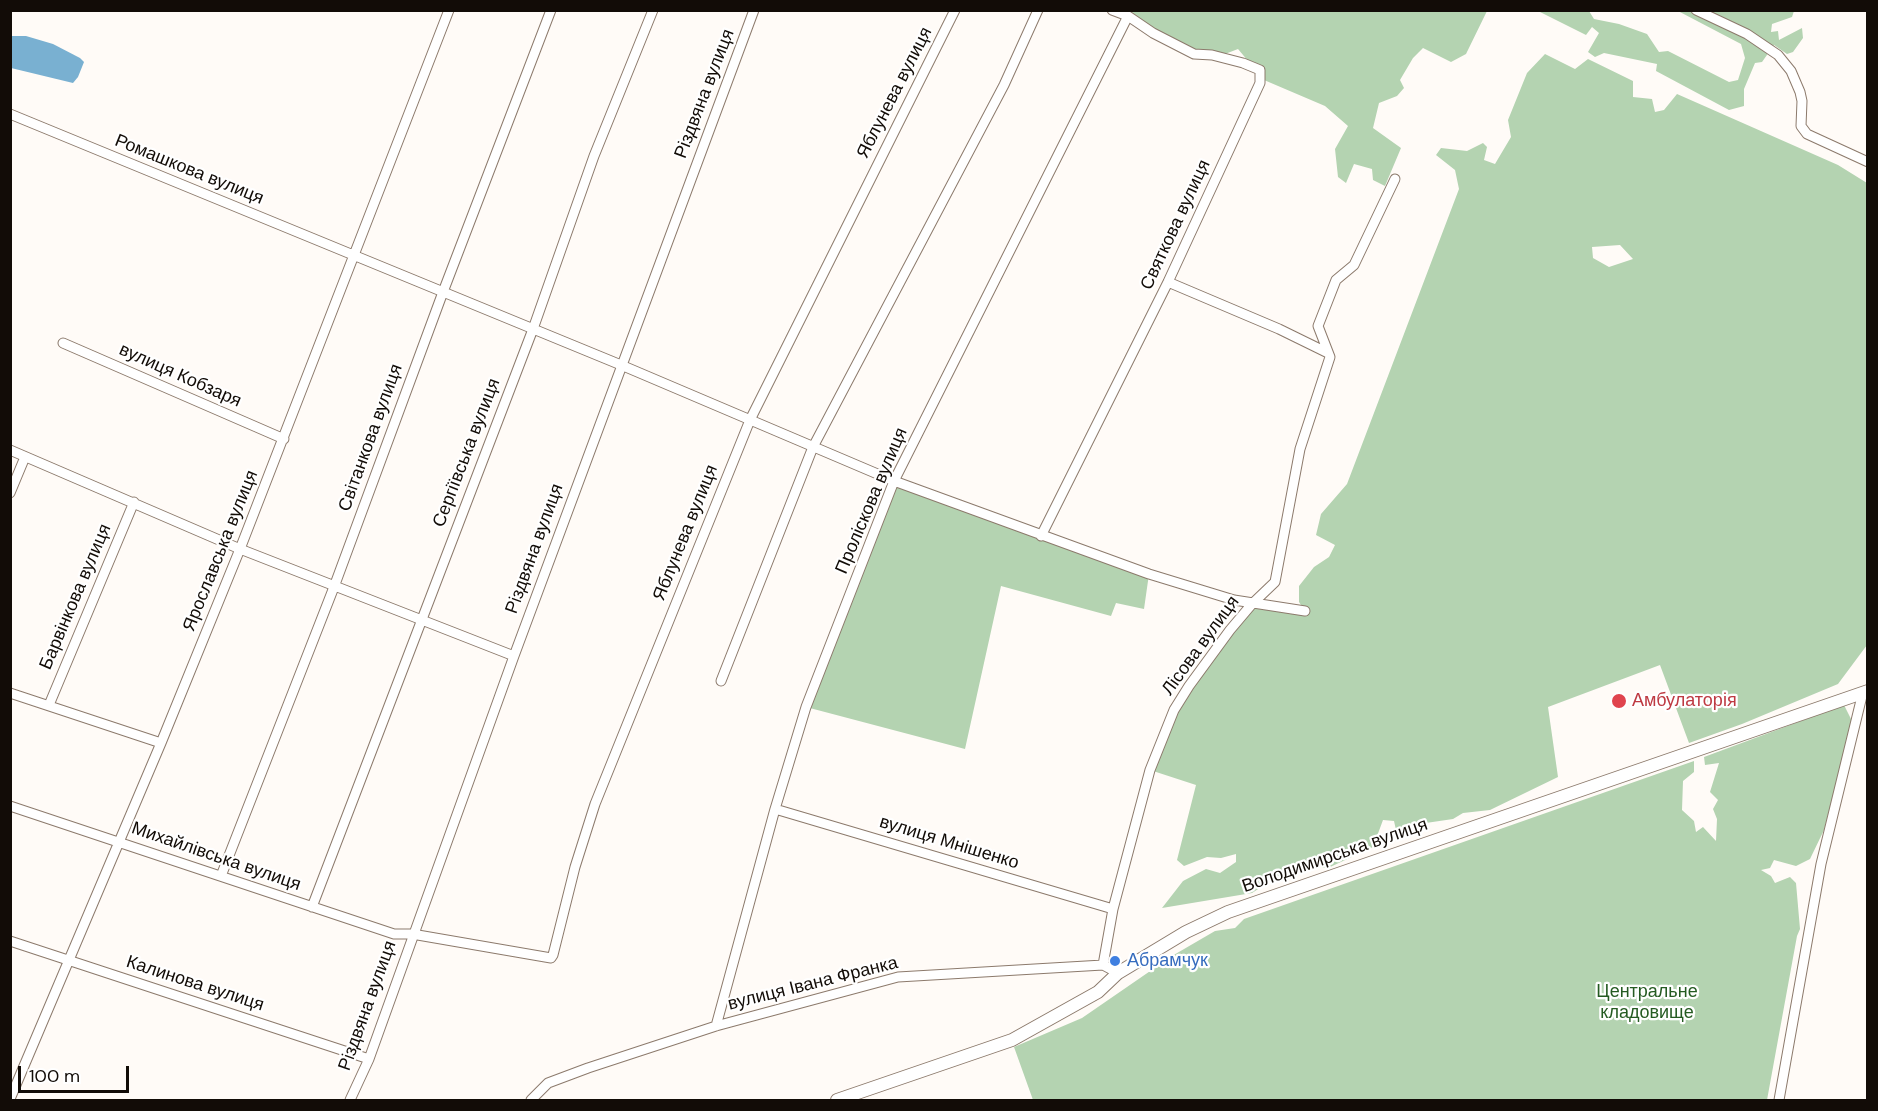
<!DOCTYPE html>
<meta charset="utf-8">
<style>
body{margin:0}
#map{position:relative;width:1878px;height:1111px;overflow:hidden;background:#fffbf7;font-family:"DM Sans",sans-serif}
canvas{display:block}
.frame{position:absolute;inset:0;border:12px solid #120c07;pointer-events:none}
.scale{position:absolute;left:18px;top:1066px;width:111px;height:27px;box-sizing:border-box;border:3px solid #120c07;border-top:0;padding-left:8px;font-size:18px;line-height:21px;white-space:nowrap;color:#120c07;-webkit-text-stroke:4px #fff;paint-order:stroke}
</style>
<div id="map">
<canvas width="1878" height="1111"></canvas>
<div class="frame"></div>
<div class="scale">100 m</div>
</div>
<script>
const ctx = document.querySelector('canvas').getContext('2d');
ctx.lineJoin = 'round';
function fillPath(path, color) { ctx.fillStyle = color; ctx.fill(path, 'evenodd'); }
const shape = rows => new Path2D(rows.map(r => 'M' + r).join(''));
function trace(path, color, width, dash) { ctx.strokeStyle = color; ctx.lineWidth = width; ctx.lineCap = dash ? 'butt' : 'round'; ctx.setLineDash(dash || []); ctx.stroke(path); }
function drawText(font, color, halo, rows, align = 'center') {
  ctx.font = font + ' "DM Sans",sans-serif'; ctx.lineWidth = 4.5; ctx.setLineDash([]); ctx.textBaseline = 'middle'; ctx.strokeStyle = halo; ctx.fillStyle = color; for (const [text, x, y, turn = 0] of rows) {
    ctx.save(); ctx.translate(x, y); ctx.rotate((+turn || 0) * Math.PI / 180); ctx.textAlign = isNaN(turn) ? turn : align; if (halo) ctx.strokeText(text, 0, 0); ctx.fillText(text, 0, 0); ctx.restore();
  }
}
fillPath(shape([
 [1117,11,1487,11,1466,54,1451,62,1423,48,1413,58,1400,80,1404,88,1397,96,1379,103,1373,128,1401,148,1385,186,1373,180,1372,169,1354,164,1346,183,1338,177,1335,149,1348,126,1325,106,1264,80,1238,49,1212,59],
 [1538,11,1589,11,1594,19,1619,24,1647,34,1659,52,1668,51,1729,82,1738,80,1745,58,1741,44,1678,11,1794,11,1792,17,1772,24,1771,32,1778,31,1779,40,1802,28,1803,38,1793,52,1787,54,1774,45,1762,62,1755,63,1744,89,1744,106,1729,110,1656,71,1657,64,1604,53,1595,57,1588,52,1599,33,1592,27,1586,35],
 [1545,54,1575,69,1588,59,1633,81,1633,97,1652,99,1655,112,1664,110,1677,94,1838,165,1867,183,1867,645,1838,684,1742,724,1689,743,1660,665,1548,707,1558,777,1490,810,1463,813,1453,819,1419,824,1412,829,1396,830,1394,821,1383,820,1373,847,1328,868,1297,864,1252,893,1162,908,1183,881,1206,869,1220,873,1236,862,1236,854,1221,858,1207,857,1184,866,1177,860,1196,785,1150,770,1174,710,1252,604,1305,611,1299,602,1299,586,1314,567,1329,557,1335,545,1316,535,1321,514,1347,484,1459,189,1455,170,1436,155,1441,148,1467,151,1483,143,1487,147,1484,160,1495,164,1511,137,1508,120,1527,73],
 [1620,245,1633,259,1609,267,1593,258,1592,247],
 [894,481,1149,574,1144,609,1116,603,1111,616,1001,586,965,749,806,707],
 [1844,705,1852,721,1824,830,1810,859,1796,866,1774,860,1770,868,1761,870,1771,876,1775,883,1790,877,1796,883,1800,929,1797,936,1767,1100,1033,1100,1014,1047,1082,1018,1172,956,1215,931,1235,928,1244,919,1694,761,1694,772,1683,781,1682,810,1694,821,1696,832,1703,827,1716,841,1717,819,1713,809,1718,800,1710,792,1719,763,1705,765,1704,757]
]), '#b4d3b1');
fillPath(shape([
 [10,36,26,36,53,44,80,58,84,62,78,77,73,83,11,68]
]), '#79b0d1');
const street = shape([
 [1696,10,1747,34,1778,55,1791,71,1800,92,1802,101,1801,126,1807,134,1868,162],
 [10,114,621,365,894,481,1149,574,1234,600,1305,611],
 [1168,282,1279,329,1328,353],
 [63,343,284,439],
 [10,450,240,549,514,656],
 [10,493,25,457],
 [1041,536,1168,282,1260,83,1260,70,1243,63,1212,55,1194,54,1153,33,1128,16,1112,10],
 [721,681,813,447,1004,85,1038,10],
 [10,693,161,743],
 [49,705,134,502],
 [10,806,394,934,412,934,551,958,553,955,575,867,595,804,750,420,955,10],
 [775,809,1113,909],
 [221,876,334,587,443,292,551,10],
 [312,907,533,329,594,156,653,10],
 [10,941,369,1059],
 [1103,965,1113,909,1150,770,1174,710,1189,686,1230,630,1252,604,1275,582,1300,449,1330,357,1318,326,1336,280,1354,265,1395,179],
 [716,1026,775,809,806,707,894,481,1128,16],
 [10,1099,161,743,240,549,449,10],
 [350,1100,369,1059,514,656,754,10],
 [531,1100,548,1083,588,1068,716,1026,898,977,1103,965,1118,973],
 [1779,1100,1821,864,1863,692]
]);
const secondary = shape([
 [837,1100,1012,1040,1098,992,1118,973,1186,932,1228,912,1868,691]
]);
trace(street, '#8c7a6c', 11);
trace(secondary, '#8c7a6c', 14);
trace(street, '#fff', 9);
trace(secondary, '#fff', 12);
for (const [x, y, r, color] of [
 [1619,701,8,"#e0444e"],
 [1115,961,6,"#3f7fe0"]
]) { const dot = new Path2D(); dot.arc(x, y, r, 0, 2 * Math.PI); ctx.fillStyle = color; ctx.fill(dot); trace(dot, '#fff', 2); }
drawText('18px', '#120c07', '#fff', [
 ["Яблунева вулиця",895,93,-63],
 ["Різдвяна вулиця",705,94,-69],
 ["Ромашкова вулиця",189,170,22],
 ["Святкова вулиця",1176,225,-65],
 ["вулиця Кобзаря",180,376,24],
 ["Світанкова вулиця",371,438,-70],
 ["Сергіївська вулиця",467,453,-69],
 ["Проліскова вулиця",872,501,-67],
 ["Яблунева вулиця",686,533,-68],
 ["Різдвяна вулиця",535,549,-70],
 ["Ярославська вулиця",221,551,-68],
 ["Барвінкова вулиця",76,597,-67],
 ["Лісова вулиця",1201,646,-54],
 ["вулиця Мнішенко",949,843,17],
 ["Володимирська вулиця",1335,856,-19],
 ["Михайлівська вулиця",216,857,19],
 ["Калинова вулиця",195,984,18],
 ["вулиця Івана Франка",813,984,-14],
 ["Різдвяна вулиця",368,1006,-70]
]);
drawText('18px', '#be3a42', '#fff', [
 ["Амбулаторія",1632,701]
], 'left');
drawText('18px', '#366cbe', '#fff', [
 ["Абрамчук",1127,961]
], 'left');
drawText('18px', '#255b22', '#fff', [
 ["Центральне",1647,992],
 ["кладовище",1647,1013]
]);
</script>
